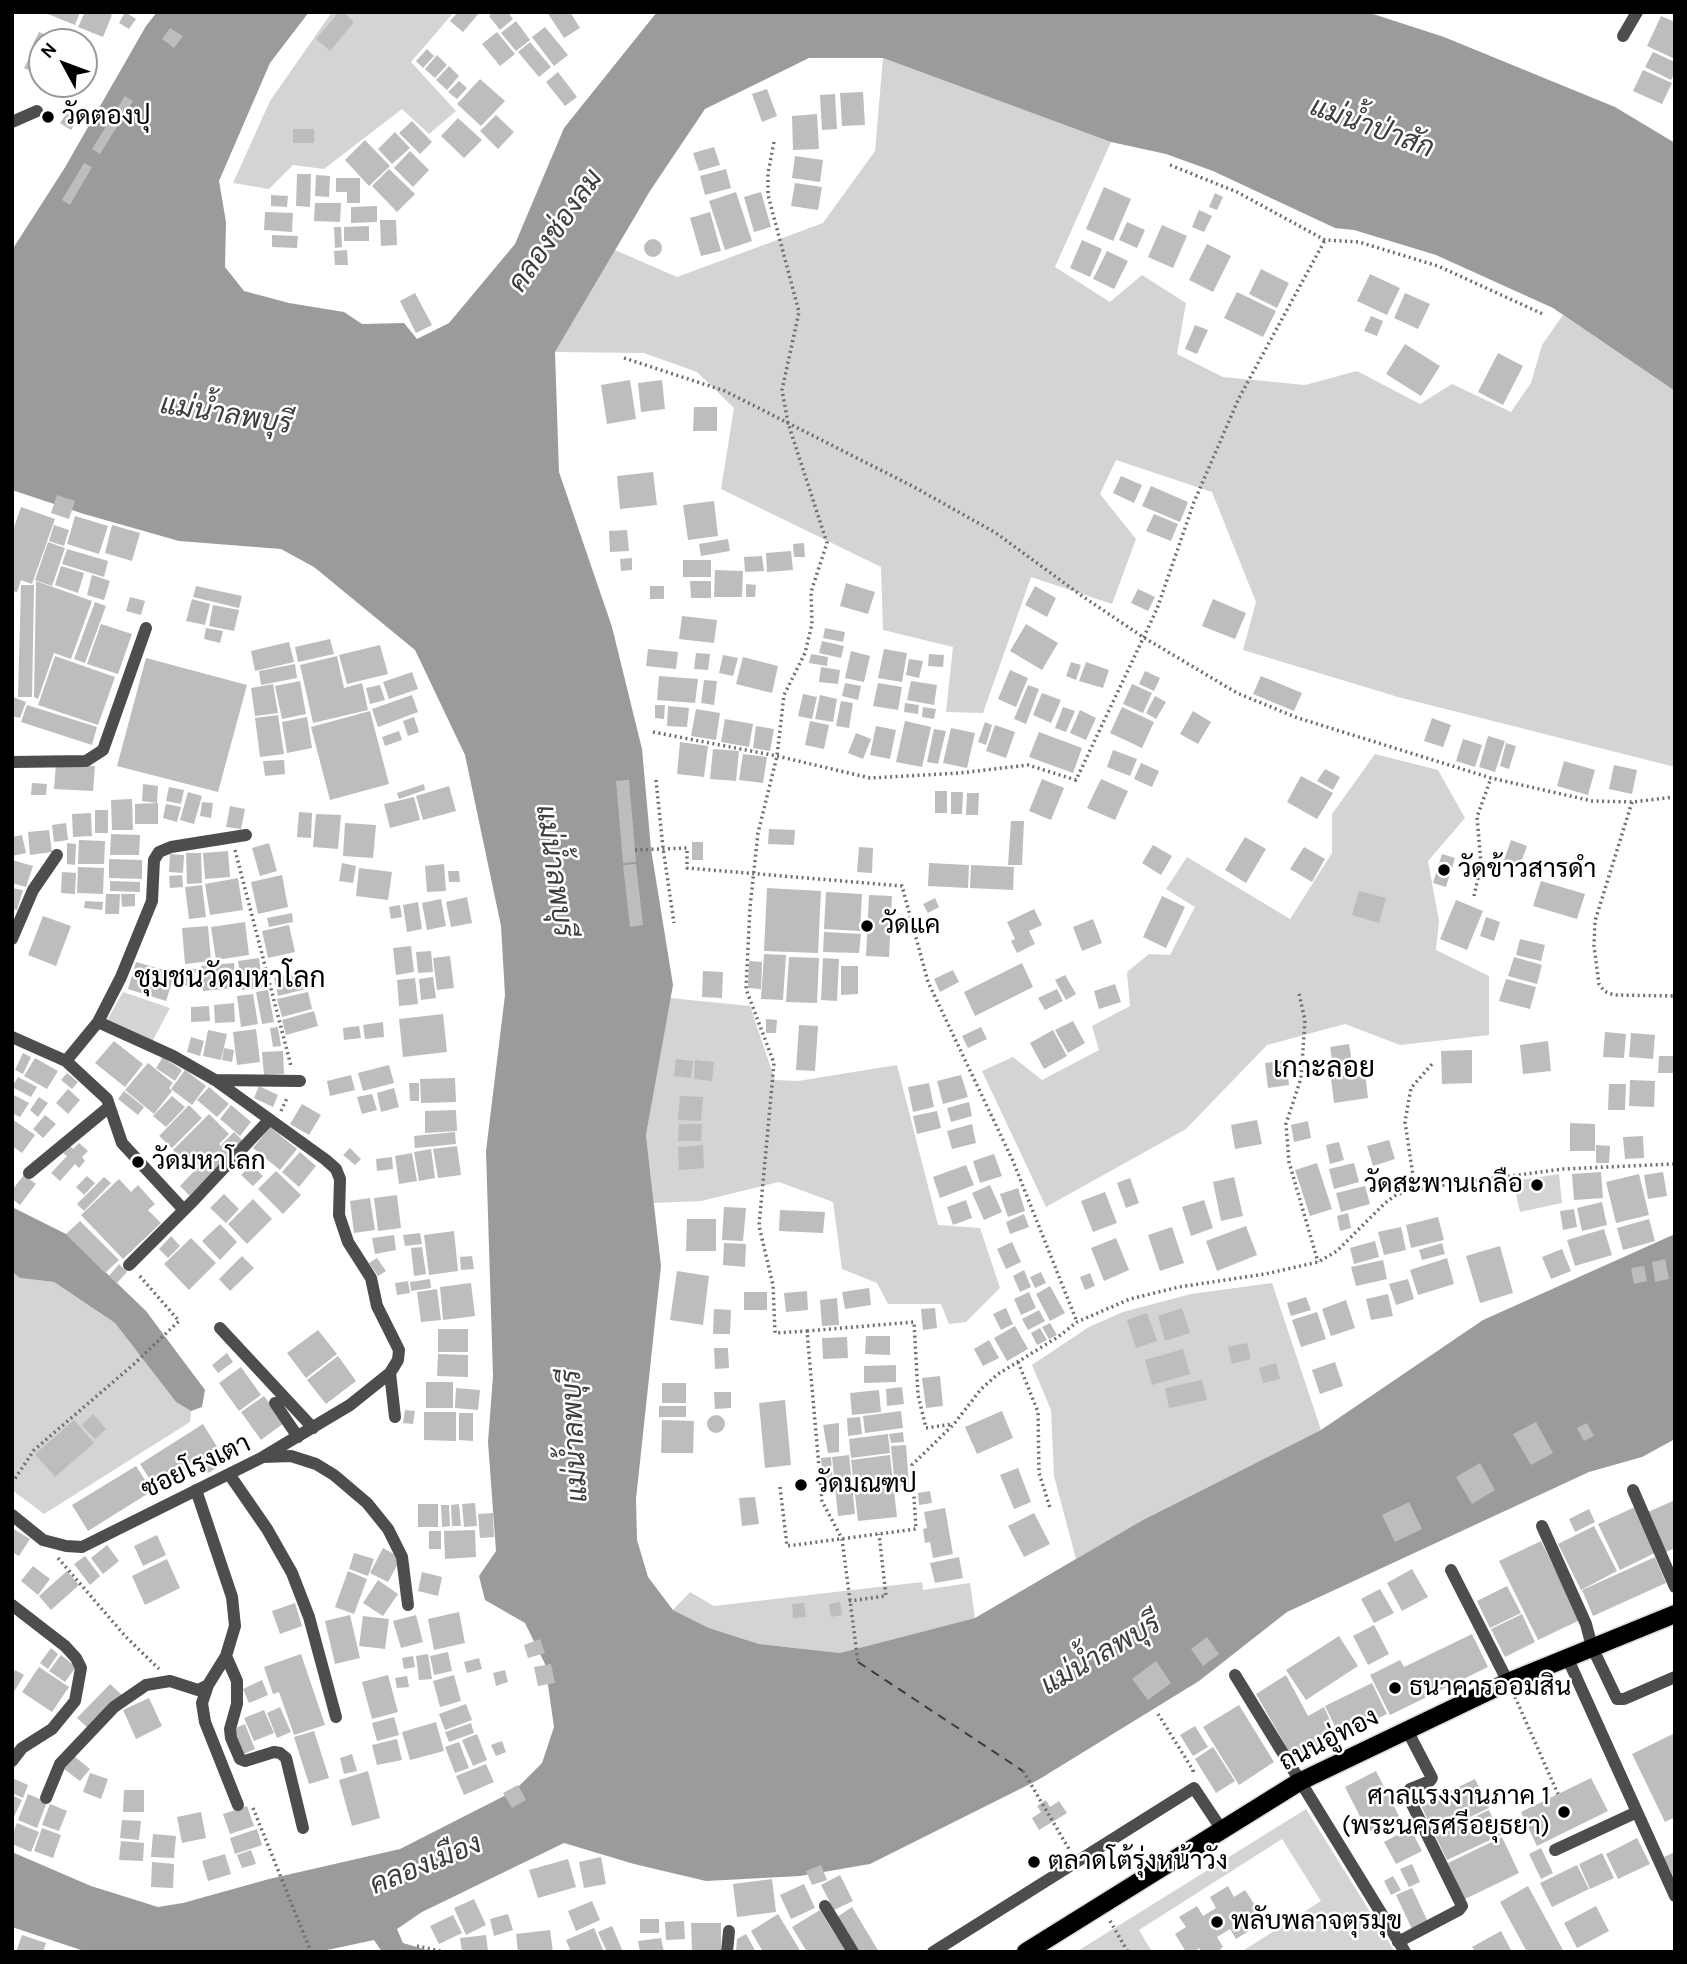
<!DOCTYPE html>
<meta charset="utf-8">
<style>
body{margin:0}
#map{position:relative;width:1687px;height:1964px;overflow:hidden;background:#fff;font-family:Karla,sans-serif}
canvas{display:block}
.frame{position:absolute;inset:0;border:14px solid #000;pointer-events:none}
.north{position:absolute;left:28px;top:28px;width:70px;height:70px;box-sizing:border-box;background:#fff;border:2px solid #999;border-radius:50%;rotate:311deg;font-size:19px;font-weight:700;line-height:28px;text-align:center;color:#000}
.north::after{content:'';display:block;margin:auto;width:24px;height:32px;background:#000;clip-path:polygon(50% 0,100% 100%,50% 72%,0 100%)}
</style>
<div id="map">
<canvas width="1687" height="1964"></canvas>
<div class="frame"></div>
<div class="north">N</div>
</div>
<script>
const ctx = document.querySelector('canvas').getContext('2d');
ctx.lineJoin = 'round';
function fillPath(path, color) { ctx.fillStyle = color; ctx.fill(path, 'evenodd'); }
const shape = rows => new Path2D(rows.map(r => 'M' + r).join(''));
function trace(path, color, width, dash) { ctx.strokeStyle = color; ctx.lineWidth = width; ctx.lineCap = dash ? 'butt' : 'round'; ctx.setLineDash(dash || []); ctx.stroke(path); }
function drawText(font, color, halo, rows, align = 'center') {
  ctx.font = font + ' Karla,Sarabun,sans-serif'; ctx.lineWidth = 5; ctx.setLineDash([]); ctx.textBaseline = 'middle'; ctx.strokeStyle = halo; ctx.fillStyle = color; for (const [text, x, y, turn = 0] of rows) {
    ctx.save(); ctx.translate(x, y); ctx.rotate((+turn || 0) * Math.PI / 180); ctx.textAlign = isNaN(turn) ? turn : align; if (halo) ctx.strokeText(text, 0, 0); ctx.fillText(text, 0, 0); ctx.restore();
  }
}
fillPath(shape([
 [332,12,454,12,411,62,456,111,429,134,402,109,324,169,293,165,269,189,233,183,270,101],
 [883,58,1111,142,1055,267,1110,302,1142,275,1186,303,1177,354,1223,377,1305,385,1357,371,1420,404,1452,384,1511,412,1531,383,1542,345,1563,315,1675,391,1675,767,1398,697,1243,650,1256,602,1212,492,1116,460,1100,494,1136,539,1112,604,1031,577,983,713,946,712,953,647,883,630,881,567,721,489,734,408,697,372,644,353,555,352,615,250,677,277,823,223,875,151],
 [1375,754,1438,770,1465,818,1428,861,1439,921,1436,950,1489,976,1489,1035,1400,1045,1345,1024,1267,1045,1186,1129,1046,1207,982,1071,1013,1057,1042,1080,1099,1050,1092,1026,1130,1006,1127,972,1149,954,1170,955,1195,907,1166,889,1187,857,1290,919,1332,853,1332,814],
 [123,992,170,1008,152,1042,106,1022],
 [670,998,750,1006,775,1080,798,1081,897,1065,938,1225,980,1228,1000,1288,966,1322,949,1324,941,1304,888,1304,877,1283,842,1269,833,1202,779,1182,701,1201,654,1203,646,1135],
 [1559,1174,1562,1203,1520,1212,1513,1181],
 [12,1272,20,1278,54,1282,115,1323,176,1402,191,1411,190,1422,44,1514,12,1490],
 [1272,1283,1321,1430,1141,1521,1076,1559,1054,1476,1051,1410,1032,1365,1089,1327,1123,1312,1191,1294],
 [922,1582,923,1590,970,1583,975,1618,840,1653,759,1644,709,1628,673,1610,690,1592,714,1606],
 [1306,1809,1395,1952,1241,1952,1321,1901,1282,1839,1139,1930,1152,1952,1076,1952]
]), '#d4d4d4');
fillPath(shape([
 [157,12,309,12,270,63,219,181,226,222,225,267,244,291,289,303,344,312,362,324,404,323,417,339,449,323,515,244,564,128,657,12,1367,12,1444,37,1615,107,1675,143,1675,391,1553,308,1436,255,1354,230,1335,228,1213,171,1166,154,1111,142,883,58,809,58,705,109,650,191,555,352,559,472,612,627,642,749,651,849,673,985,646,1135,661,1266,636,1499,637,1540,648,1577,673,1610,709,1628,759,1644,840,1653,975,1618,1141,1521,1321,1430,1483,1320,1675,1234,1675,1439,1642,1457,1589,1472,1287,1612,1199,1681,1038,1780,870,1864,800,1876,706,1881,634,1864,564,1843,422,1912,397,1929,403,1943,434,1952,382,1952,374,1940,318,1952,87,1952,12,1927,12,1852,91,1886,158,1907,183,1903,269,1879,400,1849,514,1791,542,1763,554,1727,545,1664,525,1623,485,1600,479,1576,496,1551,488,1442,493,1376,486,1151,505,995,501,926,465,755,415,650,314,567,281,549,179,541,84,514,12,490,12,250,64,169,146,26],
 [12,1207,66,1234,146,1311,205,1390,202,1407,191,1411,176,1402,115,1323,54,1282,20,1278,12,1272]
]), '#9b9b9b');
trace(shape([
 [858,1662,1023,1771]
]), '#3c3c3c', 2, [9, 7]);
fillPath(shape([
 [43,12,80,12,75,25],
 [85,12,105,12,112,15,103,37,78,27],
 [125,12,136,19,129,29,119,23],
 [339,12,343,12,354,22,330,51,316,39],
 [458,12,480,12,463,32,450,21],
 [493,12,508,12,513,19,500,30,489,16],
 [547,12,570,12,580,28,564,38],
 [1661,16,1675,22,1675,59,1647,46],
 [516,21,530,40,516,51,501,33],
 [545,27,568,55,554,66,532,37],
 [170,28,183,36,174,48,162,39],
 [39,32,50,37,47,42,42,42,42,49,33,44],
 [497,32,515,54,500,66,482,44],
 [530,42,551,67,539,77,518,52],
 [34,48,42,52,42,77,24,68],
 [427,49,434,56,423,68,416,61],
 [1653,52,1675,62,1675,72,1671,80,1645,67],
 [437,55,447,65,435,78,425,69],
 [449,66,459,76,447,90,436,80],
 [1643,70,1672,83,1662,104,1633,91],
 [558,72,577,97,565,106,546,82],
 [480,79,505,101,481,126,457,104],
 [459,81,467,88,457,99,448,92],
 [767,89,777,116,762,122,752,94],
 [863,92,865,125,842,126,840,93],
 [835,94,837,129,822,130,820,95],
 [125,96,133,101,100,154,92,149],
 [67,113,77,119,71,130,60,123],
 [817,114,819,149,793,150,792,116],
 [496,115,514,132,498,149,480,131],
 [458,118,482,140,464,158,441,136],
 [412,121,432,142,420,154,399,133],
 [293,129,314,129,314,143,293,143],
 [395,132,410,148,392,164,378,149],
 [365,140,390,166,369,186,345,160],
 [714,147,720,165,699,171,693,153],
 [410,151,429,170,413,187,394,168],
 [795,156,823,160,820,182,792,178],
 [84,163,92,167,70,205,62,200],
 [389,169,415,194,397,212,372,186],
 [726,169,731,188,705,195,700,176],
 [297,174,311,174,310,207,296,206],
 [316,175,330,176,329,197,315,196],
 [336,178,360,178,360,203,347,203,347,192,336,192],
 [795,183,822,187,818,210,791,206],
 [1104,187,1131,199,1113,241,1086,229],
 [736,192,752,241,725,250,709,201],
 [761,192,771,227,754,232,744,197],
 [1215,193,1223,197,1217,210,1209,207],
 [271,195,288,196,287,207,271,206],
 [315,203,341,203,340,222,314,221],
 [377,206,377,222,351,223,351,207],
 [1199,210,1212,216,1204,232,1192,227],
 [265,212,293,213,292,232,264,230],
 [710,212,721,251,701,256,690,218],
 [380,220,396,220,397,245,381,246],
 [1127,222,1145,230,1137,248,1119,240],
 [1162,225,1187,236,1173,268,1148,257],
 [369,226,369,241,344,241,344,227],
 [334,227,341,227,342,247,335,248],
 [272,235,298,236,297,248,272,247],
 '644 248a9 9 0 1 1 18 0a9 9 0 1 1-18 0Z',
 [1082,240,1102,249,1090,277,1070,268],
 [1207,244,1231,256,1213,292,1189,280],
 [347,250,348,265,335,265,334,251],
 [1107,251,1128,261,1114,289,1093,279],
 [1261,269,1289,283,1277,308,1249,294],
 [1370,274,1400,288,1387,315,1357,301],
 [1237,292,1276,311,1263,337,1224,318],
 [415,293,432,325,416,333,400,301],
 [1405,293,1430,304,1418,329,1394,318],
 [1371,316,1383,321,1377,336,1364,331],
 [1195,325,1208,330,1197,354,1185,349],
 [1405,344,1440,366,1421,396,1386,374],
 [1498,353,1523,366,1503,405,1478,392],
 [630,380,636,419,607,424,601,385],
 [662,380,665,409,641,412,638,383],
 [694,407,717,407,717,431,693,431],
 [653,472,657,505,620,509,617,476],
 [1121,476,1142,485,1134,503,1113,493],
 [1151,486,1188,502,1180,522,1142,506],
 [57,495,75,501,69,519,51,513],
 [714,501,718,536,688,540,683,505],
 [21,507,55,519,32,584,21,580,17,592,12,591,12,533],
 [1154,514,1178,524,1171,541,1146,531],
 [75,516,108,526,99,554,67,544],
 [54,525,69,530,64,546,49,541],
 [112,525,140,533,132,561,105,553],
 [627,530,629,551,610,552,609,531],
 [728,539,730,551,701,556,699,544],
 [48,542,65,548,52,586,35,580],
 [804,543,805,557,794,557,793,544],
 [67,549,108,561,104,577,62,564],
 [791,551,793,570,767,572,766,553],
 [762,556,764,571,745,572,744,557],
 [632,558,632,570,621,571,620,559],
 [683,560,711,560,711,577,683,577],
 [61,566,84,573,78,593,55,585],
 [715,570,743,571,742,597,714,597],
 [92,575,110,581,104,600,87,595],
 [36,581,92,601,71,659,54,653,38,699,34,697],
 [690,581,711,581,711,598,691,598],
 [846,583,875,592,868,614,840,606],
 [746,584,756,585,755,597,746,597],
 [21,585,34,585,32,697,18,697],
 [196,586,242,596,239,608,193,597],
 [650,586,664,586,664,599,650,599],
 [1035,586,1056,598,1047,617,1025,605],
 [1138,589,1155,597,1148,611,1131,603],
 [130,597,145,601,141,615,126,611],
 [192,599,210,604,205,625,186,621],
 [1213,599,1246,613,1235,639,1202,626],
 [95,602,106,606,85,663,74,659],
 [213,605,239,610,234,631,209,626],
 [682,616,717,620,714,643,679,639],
 [101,624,132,634,118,674,87,664],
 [1026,624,1058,643,1042,670,1010,651],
 [206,628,223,631,220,643,204,639],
 [825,628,845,632,843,642,823,638],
 [330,639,334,654,298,662,295,647],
 [822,641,844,646,841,658,819,653],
 [289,642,294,662,255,671,251,651],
 [380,645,388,674,347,684,339,655],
 [648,649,678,652,676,669,646,666],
 [884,649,907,653,902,682,878,678],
 [851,651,870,656,864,682,845,678],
 [696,653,710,654,708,670,694,669],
 [811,654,828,657,827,666,809,663],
 [929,654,944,655,943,667,928,666],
 [723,655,738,658,733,676,719,673],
 [55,656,115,677,98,725,38,705],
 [337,656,344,688,362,683,368,710,313,723,300,665],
 [743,657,778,666,772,693,736,684],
 [146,658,247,685,218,792,117,766],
 [909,659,923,661,919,678,906,675],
 [1071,662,1081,665,1076,680,1066,676],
 [1086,662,1109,670,1103,688,1079,681],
 [295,664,297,678,261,685,259,671],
 [821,667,840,670,838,684,819,682],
 [1010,670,1028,678,1016,707,998,699],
 [1145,671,1160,678,1154,691,1139,684],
 [412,672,418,689,389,699,383,682],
 [659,676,698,679,695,703,657,700],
 [1261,676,1302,693,1294,711,1253,694],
 [704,680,717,681,714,705,701,703],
 [300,681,306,714,282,719,275,686],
 [911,681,937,685,934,705,907,700],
 [845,683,861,686,858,700,842,696],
 [878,683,902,687,898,710,873,706],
 [273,684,278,713,255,716,251,688],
 [1132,684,1152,693,1143,713,1123,704],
 [380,685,385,700,370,704,366,688],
 [1028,685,1039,689,1026,724,1014,719],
 [1042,693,1061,700,1051,723,1033,715],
 [803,694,817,697,812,719,798,716],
 [412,695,418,712,378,727,372,709],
 [820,695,837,699,833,722,815,719],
 [1155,696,1166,702,1156,719,1146,713],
 [13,697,26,702,20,718,12,716],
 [841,701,853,703,849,728,836,726],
 [905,703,919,705,918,714,904,712],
 [27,705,97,727,92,745,21,722],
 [655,705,665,705,664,719,655,718],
 [668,706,689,708,687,727,667,726],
 [923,707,936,709,934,719,922,717],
 [1063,707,1075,711,1066,732,1055,728],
 [1122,707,1154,722,1142,748,1110,733],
 [696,709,720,713,716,740,691,736],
 [1080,710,1096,718,1086,740,1070,733],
 [370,711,389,784,330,800,311,727],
 [1193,711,1211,722,1198,744,1180,734],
 [278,715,284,754,260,757,255,718],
 [307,717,312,748,287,753,282,722],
 [414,717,419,732,408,736,403,721],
 [1432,718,1451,725,1443,747,1424,741],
 [725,719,753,724,749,747,721,742],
 [810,721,829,725,824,749,805,745],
 [905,721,931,727,922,767,896,762],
 [985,722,992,725,986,745,978,742],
 [995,725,1015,732,1006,758,986,751],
 [756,726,774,729,770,751,753,748],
 [876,726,896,730,890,759,870,755],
 [951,728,975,733,967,768,943,763],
 [934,729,946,731,938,764,927,762],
 [399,731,402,740,385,746,382,737],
 [1039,732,1082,748,1073,773,1029,757],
 [856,733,871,739,863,759,848,753],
 [1488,736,1505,741,1495,772,1479,767],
 [1463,739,1482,745,1475,767,1456,761],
 [680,742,708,746,704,777,677,774],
 [1506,743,1516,746,1509,769,1500,766],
 [713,749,739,751,736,781,710,779],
 [1113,750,1137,759,1130,776,1107,767],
 [743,754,767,757,763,783,739,780],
 [284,760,285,774,265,776,263,761],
 [1564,761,1595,770,1588,795,1557,786],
 [1141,763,1159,771,1152,787,1134,779],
 [56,764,95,766,93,791,54,789],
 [1614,765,1637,770,1632,794,1609,789],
 [1325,769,1340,777,1333,790,1317,781],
 [1301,776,1333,793,1317,819,1287,802],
 [1042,779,1064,788,1051,820,1029,811],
 [1101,779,1128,791,1115,820,1087,808],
 [629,780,636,862,623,863,616,781],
 [32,783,47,784,46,795,31,795],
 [143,784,158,786,157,803,142,801],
 [424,784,425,790,399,799,397,793],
 [449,786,456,811,423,820,416,796],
 [169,787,184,790,181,804,166,801],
 [935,791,947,791,947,813,935,813],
 [188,792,202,796,194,824,180,820],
 [951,792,963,792,962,814,951,814],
 [967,793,979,793,978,815,966,815],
 [414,797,420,820,390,828,384,804],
 [132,799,133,830,112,830,111,800],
 [202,802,213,803,211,818,200,816],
 [158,803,158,824,135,824,135,804],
 [166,804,181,807,177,822,163,818],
 [230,806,245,809,241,829,226,827],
 [95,810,108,810,108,833,95,833],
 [299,812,312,813,311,838,297,837],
 [91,813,92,836,73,837,72,814],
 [316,814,341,815,338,849,313,847],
 [1011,821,1024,821,1022,865,1008,865],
 [66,823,68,840,54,842,52,825],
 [345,823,376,825,373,858,343,856],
 [769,829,795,830,794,845,768,844],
 [49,830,52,852,30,855,28,832],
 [111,834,140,835,139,855,110,855],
 [22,835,26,853,12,856,12,837],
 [1245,837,1266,849,1246,883,1225,870],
 [79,840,105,841,104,864,78,864],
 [1511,840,1527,846,1519,868,1503,863],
 [692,842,703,842,703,860,692,860],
 [67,843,76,844,75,865,67,864],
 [269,843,277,871,260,876,252,848],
 [1153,845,1172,856,1161,875,1142,863],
 [859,847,873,848,872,873,857,872],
 [1304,847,1325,859,1312,882,1290,869],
 [228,851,230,877,205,879,203,853],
 [186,853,201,853,202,883,187,884],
 [170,854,184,855,183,873,169,872],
 [1442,854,1455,858,1446,887,1433,883],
 [109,859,142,860,142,879,109,878],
 [12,860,33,866,26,887,12,883],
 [342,863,356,866,353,883,339,881],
 [929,863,969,865,968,888,928,886],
 [444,864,446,891,427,892,425,866],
 [636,864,643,925,630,927,623,865],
 [971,865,1014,867,1013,890,970,888],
 [78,867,104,868,103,894,77,893],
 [359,868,392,872,388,900,356,896],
 [448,871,459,871,460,882,449,882],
 [62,872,76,873,75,894,61,893],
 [182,875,183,887,170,888,169,876],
 [282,875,288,907,258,914,251,882],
 [238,878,243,910,210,915,205,884],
 [110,881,140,882,140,892,110,891],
 [1541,881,1585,894,1577,919,1533,906],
 [202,885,206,917,189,919,185,887],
 [12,888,23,890,17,910,12,909],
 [767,888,821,891,818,953,764,951],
 [1359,891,1386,898,1379,923,1352,915],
 [826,892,862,894,860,931,824,929],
 [106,894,120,894,119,914,105,914],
 [121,894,135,894,135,906,122,907],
 [869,895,892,896,889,957,866,956],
 [1162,896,1185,907,1166,948,1143,937],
 [467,897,472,923,451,927,446,902],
 [935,898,939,907,928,913,923,904],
 [441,899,446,926,427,930,422,903],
 [1456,900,1483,911,1467,950,1440,939],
 [85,901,103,902,102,910,84,908],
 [418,902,422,929,407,932,403,905],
 [400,905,402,917,391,919,389,907],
 [1034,909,1042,925,1029,931,1035,944,1017,953,1011,941,1015,939,1007,922],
 [292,913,293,922,269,927,267,918],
 [43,916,71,926,56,966,28,955],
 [1486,917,1500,922,1494,941,1480,936],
 [1093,919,1102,943,1082,951,1073,927],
 [245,922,249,955,216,960,211,927],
 [289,925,295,952,268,958,262,931],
 [208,926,211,961,185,964,182,928],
 [824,932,861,934,859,953,823,952],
 [1520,939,1545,945,1541,961,1516,955],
 [411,946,414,972,396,975,393,948],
 [431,951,433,972,418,973,416,952],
 [764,954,786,955,783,1000,761,999],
 [450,956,454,988,437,990,433,958],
 [789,957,819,958,817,1003,786,1002],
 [1514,957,1542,965,1537,984,1508,976],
 [259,958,263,987,242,990,238,961],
 [823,958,839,959,837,1001,821,1000],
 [749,961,762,962,761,989,748,988],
 [136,962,175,973,166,1001,128,989],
 [234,963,236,988,203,991,201,966],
 [1022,963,1033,987,975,1016,964,992],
 [841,966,858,966,858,994,841,995],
 [181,967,196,969,193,987,178,984],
 [953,970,959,982,940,992,934,979],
 [302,971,306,989,278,996,274,978],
 [703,971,723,972,722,998,702,997],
 [1065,975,1076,994,1066,1000,1055,980],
 [433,977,436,998,421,1000,419,979],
 [415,978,418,1004,399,1006,397,980],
 [1506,979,1536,987,1530,1009,1499,1001],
 [1115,984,1121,1002,1099,1009,1094,991],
 [1057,989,1063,1001,1045,1010,1038,998],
 [268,990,274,1022,262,1024,256,992],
 [308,992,312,1009,282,1017,277,999],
 [253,994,258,1024,241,1027,237,996],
 [234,1003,235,1022,215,1023,214,1005],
 [209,1006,210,1021,191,1022,191,1007],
 [314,1011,318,1026,286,1035,282,1020],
 [443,1014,447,1052,403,1057,399,1019],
 [766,1019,777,1020,776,1033,766,1033],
 [1073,1021,1085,1043,1068,1053,1055,1030],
 [383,1022,384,1037,365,1039,363,1025],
 [799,1025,818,1026,815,1071,796,1070],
 [359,1026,361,1038,344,1040,343,1028],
 [278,1027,281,1046,273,1047,270,1028],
 [981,1027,987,1039,968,1048,962,1036],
 [256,1029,260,1062,237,1065,233,1032],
 [208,1030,227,1034,221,1060,203,1056],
 [1053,1030,1067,1056,1044,1069,1030,1043],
 [1605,1032,1626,1034,1624,1058,1603,1057],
 [1631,1033,1655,1035,1653,1059,1629,1057],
 [191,1037,204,1041,200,1056,187,1052],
 [114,1041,143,1064,125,1087,95,1063],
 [1548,1041,1551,1071,1523,1074,1520,1045],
 [1349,1044,1352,1063,1333,1066,1330,1047],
 [224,1048,234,1050,232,1062,222,1060],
 [1472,1050,1472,1083,1442,1084,1441,1051],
 [283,1051,284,1074,264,1075,262,1052],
 [23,1053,31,1057,23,1074,15,1070],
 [1659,1056,1674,1056,1674,1073,1658,1073],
 [163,1057,182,1070,175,1081,156,1068],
 [35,1058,58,1071,47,1089,24,1076],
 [676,1059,693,1061,691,1078,674,1076],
 [695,1060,714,1062,712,1081,694,1079],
 [1286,1060,1289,1085,1268,1088,1265,1063],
 [148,1063,173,1083,169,1088,172,1091,154,1114,125,1090],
 [389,1065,394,1083,363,1091,358,1073],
 [1364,1065,1368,1098,1334,1103,1330,1070],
 [185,1070,206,1086,192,1105,171,1089],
 [67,1073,78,1082,72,1089,61,1080],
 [351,1075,355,1090,330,1096,327,1081],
 [961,1075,968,1097,943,1104,937,1081],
 [18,1077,37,1087,31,1097,12,1087],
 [455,1078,456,1102,421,1103,420,1079],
 [1630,1080,1655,1081,1654,1107,1629,1106],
 [409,1083,419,1083,419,1101,410,1101],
 [929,1083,934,1107,913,1112,908,1087],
 [1609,1084,1626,1084,1625,1110,1608,1110],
 [259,1086,278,1095,273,1107,254,1098],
 [209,1087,229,1104,217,1117,197,1100],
 [394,1088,399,1107,381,1112,377,1093],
 [68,1089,80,1100,68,1114,56,1103],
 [124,1091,144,1107,138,1115,118,1099],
 [12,1094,29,1103,20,1117,12,1113],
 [372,1094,377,1110,362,1114,357,1097],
 [172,1096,185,1107,166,1127,153,1116],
 [680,1096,703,1097,701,1121,678,1120],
 [39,1097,48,1103,38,1117,30,1110],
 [969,1102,972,1116,951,1122,947,1108],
 [302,1104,321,1115,309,1135,290,1124],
 [189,1105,202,1118,172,1148,159,1136],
 [231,1105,251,1122,240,1136,220,1119],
 [456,1110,457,1131,425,1133,425,1111],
 [937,1111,941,1128,917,1134,913,1116],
 [209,1114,229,1134,219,1144,232,1157,192,1198,180,1186,212,1152,193,1170,173,1150],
 [45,1115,56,1124,43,1138,33,1129],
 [12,1119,35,1135,22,1153,12,1146],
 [1257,1120,1262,1144,1235,1149,1231,1125],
 [1308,1121,1311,1138,1294,1142,1291,1125],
 [1570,1123,1595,1124,1595,1151,1570,1151],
 [679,1124,702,1124,701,1141,678,1141],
 [972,1124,976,1143,952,1149,947,1131],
 [270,1127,297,1149,280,1170,253,1148],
 [234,1132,244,1142,232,1155,221,1145],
 [455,1132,456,1144,415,1148,414,1136],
 [1643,1136,1644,1158,1625,1159,1623,1137],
 [1389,1140,1395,1159,1373,1166,1367,1146],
 [1339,1142,1344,1160,1330,1164,1326,1145],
 [79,1143,88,1151,82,1157,85,1161,79,1168,75,1164,60,1181,51,1173,67,1156,63,1153,70,1146,73,1149],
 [703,1145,704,1168,679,1170,678,1147],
 [1596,1145,1610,1146,1609,1163,1596,1163],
 [457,1146,461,1175,438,1178,433,1149],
 [350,1148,361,1159,355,1165,343,1155],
 [431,1149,435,1178,419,1181,414,1152],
 [300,1152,316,1166,299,1187,282,1172],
 [412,1153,417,1181,399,1184,395,1156],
 [994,1154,1002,1176,980,1183,973,1161],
 [392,1157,393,1169,377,1171,376,1159],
 [1317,1163,1332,1209,1310,1216,1295,1170],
 [1354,1163,1359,1182,1334,1189,1329,1169],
 [251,1165,263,1176,253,1186,241,1175],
 [966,1165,974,1185,940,1198,933,1177],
 [276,1171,301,1195,283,1214,258,1189],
 [1601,1172,1603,1198,1574,1200,1572,1174],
 [1663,1172,1667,1196,1648,1199,1644,1175],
 [1639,1174,1649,1215,1616,1223,1606,1182],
 [24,1175,36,1184,20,1205,12,1199,12,1190],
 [87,1176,95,1183,84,1195,76,1187],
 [104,1177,111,1183,84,1211,77,1204],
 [1234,1177,1243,1216,1221,1221,1213,1182],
 [1130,1178,1139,1203,1126,1208,1117,1183],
 [119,1179,131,1192,138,1185,155,1204,148,1210,161,1223,123,1259,81,1215],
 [990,1185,1002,1212,984,1220,972,1193],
 [1365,1186,1370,1204,1341,1212,1336,1193],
 [1018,1188,1025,1211,1008,1217,1000,1194],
 [1105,1192,1117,1223,1093,1232,1081,1201],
 [224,1194,239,1209,226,1223,210,1208],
 [397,1195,401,1228,378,1231,374,1198],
 [370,1198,375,1230,354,1233,350,1201],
 [253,1199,272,1219,247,1244,228,1224],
 [966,1200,972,1218,953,1225,947,1207],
 [1204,1200,1213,1228,1191,1236,1182,1207],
 [1602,1202,1607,1225,1582,1231,1577,1208],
 [724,1207,746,1208,743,1241,722,1240],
 [1574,1209,1577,1227,1563,1230,1560,1211],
 [780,1210,825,1212,823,1233,779,1231],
 [1348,1213,1351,1228,1340,1231,1337,1216],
 [1024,1214,1029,1227,1010,1234,1006,1222],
 [1438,1217,1444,1240,1411,1248,1406,1225],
 [687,1219,716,1219,716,1251,686,1251],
 [1649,1219,1655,1241,1623,1250,1617,1228],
 [80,1221,119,1260,105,1273,66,1234],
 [220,1224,237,1242,220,1260,202,1241],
 [1246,1226,1257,1255,1217,1271,1206,1241],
 [1172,1227,1184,1263,1160,1271,1148,1235],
 [1401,1227,1406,1250,1384,1255,1378,1232],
 [1604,1229,1612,1255,1575,1266,1567,1240],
 [454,1231,458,1271,429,1275,424,1235],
 [420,1233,422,1244,405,1246,403,1235],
 [394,1235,396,1250,375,1254,372,1238],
 [171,1236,180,1246,168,1258,159,1249],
 [191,1238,216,1263,189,1290,164,1264],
 [1116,1238,1129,1270,1104,1281,1091,1248],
 [1375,1241,1379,1257,1354,1264,1350,1248],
 [1012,1242,1021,1262,1006,1269,997,1249],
 [724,1243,746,1244,745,1267,723,1265],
 [1442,1243,1445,1254,1422,1260,1419,1250],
 [1500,1246,1513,1293,1480,1303,1466,1256],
 [422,1247,426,1274,414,1276,411,1248],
 [1562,1249,1571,1271,1551,1279,1542,1257],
 [242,1256,254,1268,230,1291,219,1279],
 [472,1256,474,1269,461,1270,460,1257],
 [377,1258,386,1271,378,1276,369,1263],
 [1447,1258,1454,1284,1418,1295,1410,1270],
 [1665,1259,1669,1279,1655,1282,1652,1262],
 [1383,1260,1387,1279,1356,1286,1351,1267],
 [119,1264,127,1272,117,1283,109,1276],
 [1644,1266,1647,1281,1634,1284,1631,1268],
 [1024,1270,1031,1287,1020,1292,1013,1276],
 [677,1271,709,1276,703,1325,670,1320],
 [1041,1272,1046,1283,1035,1288,1030,1277],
 [1090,1273,1095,1286,1085,1290,1080,1277],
 [430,1279,431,1288,411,1291,410,1282],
 [1408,1279,1414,1299,1396,1305,1389,1284],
 [408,1281,410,1293,397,1295,395,1283],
 [471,1283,475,1316,443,1320,440,1287],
 [1050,1286,1065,1313,1050,1321,1036,1294],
 [869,1288,871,1305,845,1309,842,1292],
 [437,1289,441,1320,421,1322,417,1292],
 [807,1291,808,1310,786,1312,784,1293],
 [744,1292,767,1292,767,1310,744,1310],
 [1029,1292,1036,1308,1021,1315,1014,1299],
 [1388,1294,1393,1316,1371,1320,1366,1299],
 [1306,1297,1311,1310,1291,1316,1287,1303],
 [837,1298,839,1325,822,1326,820,1300],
 [1346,1300,1355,1328,1331,1336,1322,1309],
 [935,1308,937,1328,923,1330,921,1309],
 [1006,1308,1013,1324,1001,1330,993,1314],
 [1182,1308,1190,1333,1165,1341,1158,1316],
 [714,1309,731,1310,730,1334,713,1334],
 [1039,1310,1045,1321,1028,1330,1022,1319],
 [1317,1312,1326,1339,1301,1347,1292,1320],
 [1147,1313,1157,1341,1136,1348,1127,1320],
 [1050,1323,1057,1335,1049,1339,1042,1327],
 [1015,1326,1028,1349,1007,1361,994,1338],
 [1040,1328,1047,1340,1037,1345,1031,1333],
 [438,1329,468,1329,468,1352,438,1352],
 [318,1330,337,1354,306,1378,287,1353],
 [866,1336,890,1336,890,1355,865,1354],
 [847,1337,848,1358,823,1359,822,1338],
 [989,1340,999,1358,983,1366,974,1349],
 [1247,1343,1251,1359,1232,1364,1228,1347],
 [714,1348,728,1348,729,1368,715,1369],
 [1183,1349,1190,1374,1152,1385,1145,1360],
 [227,1353,233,1362,218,1373,212,1365],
 [438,1354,468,1355,468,1377,437,1376],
 [338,1356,356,1381,326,1404,307,1380],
 [1335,1362,1343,1386,1320,1394,1312,1370],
 [1276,1363,1280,1379,1263,1383,1259,1368],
 [896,1365,896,1382,864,1383,864,1366],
 [241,1367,261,1395,239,1411,219,1383],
 [940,1376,943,1406,926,1408,922,1378],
 [1202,1380,1207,1400,1169,1408,1165,1388],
 [426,1382,453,1382,453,1408,426,1408],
 [662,1383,686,1383,686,1403,662,1403],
 [902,1387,904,1404,887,1406,886,1389],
 [456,1388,480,1390,478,1410,455,1408],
 [879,1390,881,1412,852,1415,850,1393],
 [714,1392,731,1392,731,1408,715,1409],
 [264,1396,284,1423,261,1440,241,1412],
 [785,1400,791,1465,765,1468,759,1403],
 [659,1406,686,1406,686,1417,659,1417],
 [405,1410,415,1411,413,1424,403,1423],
 [901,1411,903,1428,865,1433,863,1416],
 [1002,1411,1013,1438,977,1454,965,1427],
 [424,1412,456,1412,456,1441,424,1440],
 [459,1413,473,1413,473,1441,459,1440],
 [93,1414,106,1429,95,1439,82,1425],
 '707 1424a9 9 0 1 1 18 0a9 9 0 1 1-18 0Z',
 [860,1417,862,1434,848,1436,847,1418],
 [74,1420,94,1443,55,1477,35,1454],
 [662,1420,694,1421,693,1453,661,1453],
 [1536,1422,1553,1453,1531,1465,1513,1434],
 [839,1423,839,1452,828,1453,823,1425],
 [1587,1423,1594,1436,1584,1441,1577,1428],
 [203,1424,219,1450,156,1489,140,1464],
 [903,1432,904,1442,891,1443,889,1434],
 [888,1434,890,1453,851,1458,849,1439],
 [906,1445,909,1486,895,1487,891,1446],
 [221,1452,227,1462,208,1473,202,1463],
 [849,1455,855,1514,838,1516,832,1457],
 [890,1455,897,1517,858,1521,851,1460],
 [831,1457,833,1483,824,1484,821,1458],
 [1480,1463,1495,1490,1472,1504,1456,1477],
 [136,1466,152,1491,88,1531,72,1505],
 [1018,1468,1031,1502,1014,1509,1000,1475],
 [930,1491,932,1503,919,1505,918,1493],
 [755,1497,759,1524,742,1526,739,1498],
 [1675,1500,1675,1548,1666,1552,1648,1512],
 [1409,1502,1422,1529,1395,1542,1382,1515],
 [475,1503,477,1526,464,1527,462,1504],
 [418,1504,438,1504,438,1527,418,1527],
 [459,1504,461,1526,452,1526,451,1505],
 [441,1505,449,1505,450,1526,442,1527],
 [1635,1507,1657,1552,1620,1570,1598,1524],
 [945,1508,953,1554,933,1558,930,1542,925,1543,923,1529,927,1528,924,1512],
 [1589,1509,1595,1522,1575,1532,1569,1519],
 [493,1513,494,1537,480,1538,478,1514],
 [1034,1513,1050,1544,1024,1557,1008,1526],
 [1594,1526,1617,1571,1581,1590,1558,1544],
 [12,1528,30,1539,19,1556,12,1552],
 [475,1530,476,1557,445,1559,444,1531],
 [429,1531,441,1531,441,1549,429,1549],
 [157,1535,166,1555,143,1566,134,1546],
 [1541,1541,1580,1620,1538,1640,1499,1561],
 [107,1545,119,1561,103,1574,91,1558],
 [383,1548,401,1558,388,1582,370,1573],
 [354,1553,374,1559,368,1576,349,1569],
 [85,1556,100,1576,90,1585,74,1564],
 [959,1557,963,1578,935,1583,930,1563],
 [1655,1557,1666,1583,1593,1616,1582,1590],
 [167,1559,180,1588,145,1605,132,1576],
 [33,1566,50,1579,38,1595,21,1581],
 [1412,1569,1428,1597,1402,1611,1387,1583],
 [67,1571,79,1585,51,1610,39,1596],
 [348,1571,367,1579,354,1614,335,1607],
 [422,1572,442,1577,438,1596,418,1591],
 [378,1580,398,1594,383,1616,363,1603],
 [1507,1586,1521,1613,1490,1628,1477,1601],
 [1380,1589,1394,1613,1374,1623,1361,1599],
 [840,1602,842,1615,831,1617,829,1604],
 [295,1603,302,1626,280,1634,272,1611],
 [804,1603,806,1617,793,1618,792,1604],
 [459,1612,465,1643,434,1650,428,1619],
 [1522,1614,1535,1642,1505,1657,1491,1629],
 [350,1615,360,1658,335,1664,325,1621],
 [416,1615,423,1642,401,1648,393,1621],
 [363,1616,389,1619,385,1649,359,1646],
 [1374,1625,1389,1654,1368,1665,1353,1636],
 [1472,1634,1488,1667,1390,1715,1370,1675,1400,1660,1404,1667],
 [1339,1636,1358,1666,1306,1700,1286,1670],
 [1207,1637,1219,1654,1203,1666,1191,1649],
 [540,1639,545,1653,528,1658,524,1645],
 [51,1648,58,1654,48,1669,40,1663],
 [448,1652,452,1671,434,1675,430,1656],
 [301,1654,325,1725,294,1735,279,1692,273,1694,264,1667],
 [428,1654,432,1679,419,1680,416,1656],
 [61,1655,76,1667,65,1682,49,1671],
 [413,1656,415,1667,404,1669,402,1658],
 [479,1658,482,1669,467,1673,464,1662],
 [1156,1661,1171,1683,1148,1700,1132,1679],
 [551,1664,555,1683,538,1686,534,1667],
 [39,1667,69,1687,52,1712,22,1692],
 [15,1670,24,1675,12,1695,12,1675],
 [505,1670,508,1682,496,1686,493,1673],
 [388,1675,398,1712,372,1719,362,1682],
 [454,1675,461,1701,440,1707,433,1681],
 [1286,1675,1308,1716,1324,1707,1338,1738,1295,1762,1256,1694],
 [407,1676,409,1687,397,1688,395,1678],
 [262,1680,268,1695,249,1703,243,1689],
 [1372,1683,1387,1714,1340,1737,1325,1706],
 [110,1684,122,1695,89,1729,77,1718],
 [149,1698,162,1726,136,1739,123,1710],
 [466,1704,472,1720,445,1730,439,1714],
 [1239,1705,1274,1762,1239,1785,1203,1727],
 [280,1707,291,1732,277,1738,267,1713],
 [264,1710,274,1733,254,1741,244,1718],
 [394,1717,399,1735,377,1741,372,1723],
 [436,1722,444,1751,410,1760,402,1732],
 [471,1723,474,1733,449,1742,445,1732],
 [245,1724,255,1749,242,1755,231,1730],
 [1195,1726,1208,1747,1193,1756,1180,1735],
 [314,1731,329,1778,309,1784,294,1737],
 [1675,1733,1675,1817,1665,1822,1632,1754],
 [477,1734,487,1760,473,1766,462,1740],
 [397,1739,402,1760,377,1765,372,1745],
 [502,1741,506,1752,496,1756,491,1745],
 [459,1742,469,1768,455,1773,445,1747],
 [1213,1747,1235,1781,1216,1793,1195,1759],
 [352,1754,357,1771,344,1774,340,1758],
 [74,1756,90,1769,80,1781,64,1769],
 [486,1764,494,1782,464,1795,456,1776],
 [368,1771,380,1818,352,1826,339,1780],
 [1376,1771,1399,1816,1368,1832,1345,1787],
 [90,1773,108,1779,101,1799,83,1792],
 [12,1778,28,1785,23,1798,12,1793],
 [1591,1778,1608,1811,1537,1846,1521,1812],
 [1475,1779,1489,1808,1434,1834,1421,1805],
 [518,1785,526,1800,512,1808,503,1793],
 [124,1790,144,1790,144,1812,123,1812],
 [28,1794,47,1802,37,1828,18,1820],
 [12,1795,22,1800,12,1821],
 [1046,1800,1050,1807,1059,1801,1067,1813,1039,1830,1032,1818,1041,1812,1037,1806],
 [50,1804,67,1811,59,1831,42,1825],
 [247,1806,254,1826,230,1834,223,1814],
 [1489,1810,1501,1835,1447,1860,1435,1835],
 [201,1812,206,1838,182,1843,177,1817],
 [122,1820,141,1821,139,1840,120,1838],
 [17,1823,39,1832,31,1852,12,1844,12,1835],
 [42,1828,61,1835,53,1858,34,1851],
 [1410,1828,1422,1851,1396,1864,1384,1842],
 [257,1829,262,1845,235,1854,230,1838],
 [153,1834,176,1836,174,1858,151,1857],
 [1502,1837,1519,1873,1465,1899,1448,1863],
 [1637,1838,1650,1864,1618,1879,1606,1854],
 [121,1841,144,1843,143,1861,119,1860],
 [1541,1848,1553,1873,1541,1879,1529,1854],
 [251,1850,256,1864,242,1868,237,1855],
 [1675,1852,1675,1880,1664,1857],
 [1602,1853,1614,1878,1590,1889,1579,1864],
 [225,1854,231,1874,208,1881,202,1861],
 [601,1857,606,1884,584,1888,579,1862],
 [568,1859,576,1887,538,1898,529,1870],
 [152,1862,174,1864,173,1888,151,1887],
 [1412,1864,1420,1882,1409,1887,1400,1869],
 [821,1865,827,1880,812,1885,806,1871],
 [1577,1865,1589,1889,1552,1907,1540,1883],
 [840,1875,853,1901,834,1910,821,1885],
 [1393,1876,1401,1890,1391,1895,1384,1881],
 [772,1879,776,1912,737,1917,733,1884],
 [804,1884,815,1908,791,1919,780,1895],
 [1228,1886,1234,1897,1245,1890,1258,1910,1248,1917,1254,1928,1236,1939,1230,1929,1217,1937,1223,1947,1217,1952,1201,1952,1199,1948,1194,1952,1186,1952,1175,1934,1186,1927,1179,1917,1197,1906,1203,1916,1216,1908,1210,1897],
 [1528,1886,1564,1952,1527,1952,1500,1902],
 [1412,1888,1428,1922,1412,1929,1396,1895],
 [474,1899,486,1925,466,1935,454,1908],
 [592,1901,600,1920,576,1931,568,1911],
 [1596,1906,1609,1931,1577,1948,1564,1923],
 [852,1907,879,1952,858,1952,837,1917],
 [820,1910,846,1952,807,1952,792,1927],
 [508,1914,513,1930,494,1936,490,1919],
 [778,1914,801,1952,763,1952,751,1931],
 [453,1915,462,1933,439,1944,430,1926],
 [640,1919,659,1919,659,1933,640,1933],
 [684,1921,685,1939,666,1940,665,1922],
 [691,1923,721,1923,721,1952,692,1952],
 [612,1926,623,1952,607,1952,598,1932],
 [594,1928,604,1952,571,1952,566,1940],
 [550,1930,553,1952,518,1952,516,1934],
 [1501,1931,1512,1952,1475,1952,1472,1947],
 [746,1934,756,1952,736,1952,737,1939],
 [22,1935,46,1943,43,1952,16,1952],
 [486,1935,488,1951,462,1952,460,1938],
 [661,1938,664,1952,640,1952,638,1941]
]), '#bdbdbd');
const major = shape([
 [1026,1952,1299,1782,1508,1682,1675,1614]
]);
trace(major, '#dbdbdb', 21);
trace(shape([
 [774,142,768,173,768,195,799,312,782,390,788,423,827,543,811,592,812,624,805,653,784,695,777,756,758,833,750,907,746,989,774,1063,759,1226,773,1285,775,1333,807,1331,822,1501,842,1539,858,1662],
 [1170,165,1237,192,1325,240,1359,242,1438,266,1545,315],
 [624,358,725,391,914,487,996,533,1082,596,1143,637,1237,693,1298,718,1491,778,1592,801,1632,802,1675,797],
 [653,732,777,756,870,778,960,773,1028,765,1076,780,1157,609,1194,502,1239,398,1325,240],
 [656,780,663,848,674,923],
 [1632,802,1595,921,1594,946,1599,984,1604,991,1614,995,1675,996],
 [235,850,291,1066],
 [635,850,687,848,687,868,902,886,928,982,1013,1161,1077,1322],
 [1474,896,1481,864,1477,817,1491,778],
 [1299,994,1305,1020,1301,1078,1286,1124,1289,1162,1318,1262],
 [281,1111,288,1096],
 [1415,1189,1405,1122,1411,1088,1432,1064],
 [807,1331,914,1322,918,1395,926,1428,953,1424],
 [1018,1362,1038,1412,1039,1473,1050,1508],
 [12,1483,34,1450,134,1364,179,1321,138,1274],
 [780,1487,787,1546,916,1529,912,1465,954,1424,981,1389,998,1374,1058,1337,1077,1322,1130,1299,1179,1287,1265,1274,1318,1262,1337,1251,1385,1203,1396,1195,1415,1189,1562,1169,1675,1164],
 [58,1558,126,1637,159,1669],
 [849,1601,886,1596,879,1534],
 [1515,1697,1558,1794],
 [1158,1714,1193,1770,1193,1775],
 [1023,1771,1069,1849],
 [253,1808,311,1952],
 [1110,1921,1128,1952],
 [417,1946,445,1952]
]), '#6f6f6f', 3.5, [2, 3.5]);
trace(shape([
 [1623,36,1637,12],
 [12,122,37,111],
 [12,762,86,761,103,750,146,628],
 [12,939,33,890,57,855],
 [98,1022,173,1056,215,1080,326,1160,336,1169,340,1179,339,1215,348,1242,371,1278,377,1306,399,1350,398,1360,390,1373,350,1405,263,1457],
 [12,1037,66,1061,98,1022,121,977,152,901,154,860,159,852,171,847,246,835],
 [66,1061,107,1099,122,1143,183,1209],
 [215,1080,300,1081],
 [29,1173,109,1107],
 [129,1265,194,1200,269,1120],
 [220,1328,313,1428],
 [390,1373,395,1417],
 [275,1403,298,1437],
 [229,1474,267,1529,292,1573,309,1617,336,1717],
 [196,1490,232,1597,235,1626,226,1656,208,1685,202,1703,205,1722,238,1805],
 [1633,1490,1675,1587],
 [12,1515,43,1540,66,1546,82,1547,263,1457,291,1456,316,1464,334,1475,367,1503,388,1529,402,1557,408,1605],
 [1542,1526,1586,1624,1592,1647,1617,1699,1624,1699,1675,1677],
 [1451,1570,1508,1682],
 [12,1605,65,1646,76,1658,81,1668,75,1701,52,1729,22,1748,12,1761],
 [226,1656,237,1681,237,1704,230,1729,231,1738,240,1759,245,1761,274,1752,280,1753,286,1758,303,1828],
 [1567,1657,1675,1896],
 [1235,1675,1405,1952],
 [46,1798,60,1764,114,1707,146,1685,170,1681,198,1690,208,1685],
 [1555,1850,1637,1812],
 [825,1906,853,1952],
 [1398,1942,1459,1910,1462,1906,1408,1796,1410,1789,1430,1781,1432,1778,1407,1730],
 [727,1952,729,1931],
 [933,1952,1194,1788,1222,1830]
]), '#4d4d4d', 12);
trace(major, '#000', 18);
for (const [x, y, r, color] of [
 [48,117,7,"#000"],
 [1444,870,7,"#000"],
 [867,926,7,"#000"],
 [138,1162,7,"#000"],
 [1537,1185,7,"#000"],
 [801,1485,7,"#000"],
 [1395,1688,7,"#000"],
 [1564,1812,7,"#000"],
 [1034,1862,7,"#000"],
 [1217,1922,7,"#000"]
]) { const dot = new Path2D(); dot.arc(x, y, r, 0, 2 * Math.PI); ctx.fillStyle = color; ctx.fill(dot); trace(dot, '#fff', 2.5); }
drawText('26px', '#000', '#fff', [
 ["วัดตองปุ",62,117],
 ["วัดข้าวสารดำ",1458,870],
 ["วัดแค",881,926],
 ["วัดมหาโลก",152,1162],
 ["วัดสะพานเกลือ",1523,1185,"right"],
 ["วัดมณฑป",815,1485],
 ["ธนาคารออมสิน",1409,1688],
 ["ศาลแรงงานภาค 1",1550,1797,"right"],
 ["(พระนครศรีอยุธยา)",1550,1827,"right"],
 ["ตลาดโต้รุ่งหน้าวัง",1048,1862],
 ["พลับพลาจตุรมุข",1231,1922]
], 'left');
drawText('26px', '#000', '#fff', [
 ["ซอยโรงเตา",196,1467,-25],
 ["ถนนอู่ทอง",1329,1740,-27]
]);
drawText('italic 28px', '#3c3c3c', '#fff', [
 ["แม่น้ำป่าสัก",1372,128,20],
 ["คลองช่องลม",556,231,-55],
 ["แม่น้ำลพบุรี",226,415,9],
 ["แม่น้ำลพบุรี",554,871,82],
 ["แม่น้ำลพบุรี",575,1436,-93],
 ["แม่น้ำลพบุรี",1101,1655,-30],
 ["คลองเมือง",426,1865,-22]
]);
drawText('28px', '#000', '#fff', [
 ["ชุมชนวัดมหาโลก",230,979],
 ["เกาะลอย",1324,1069]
]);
</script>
